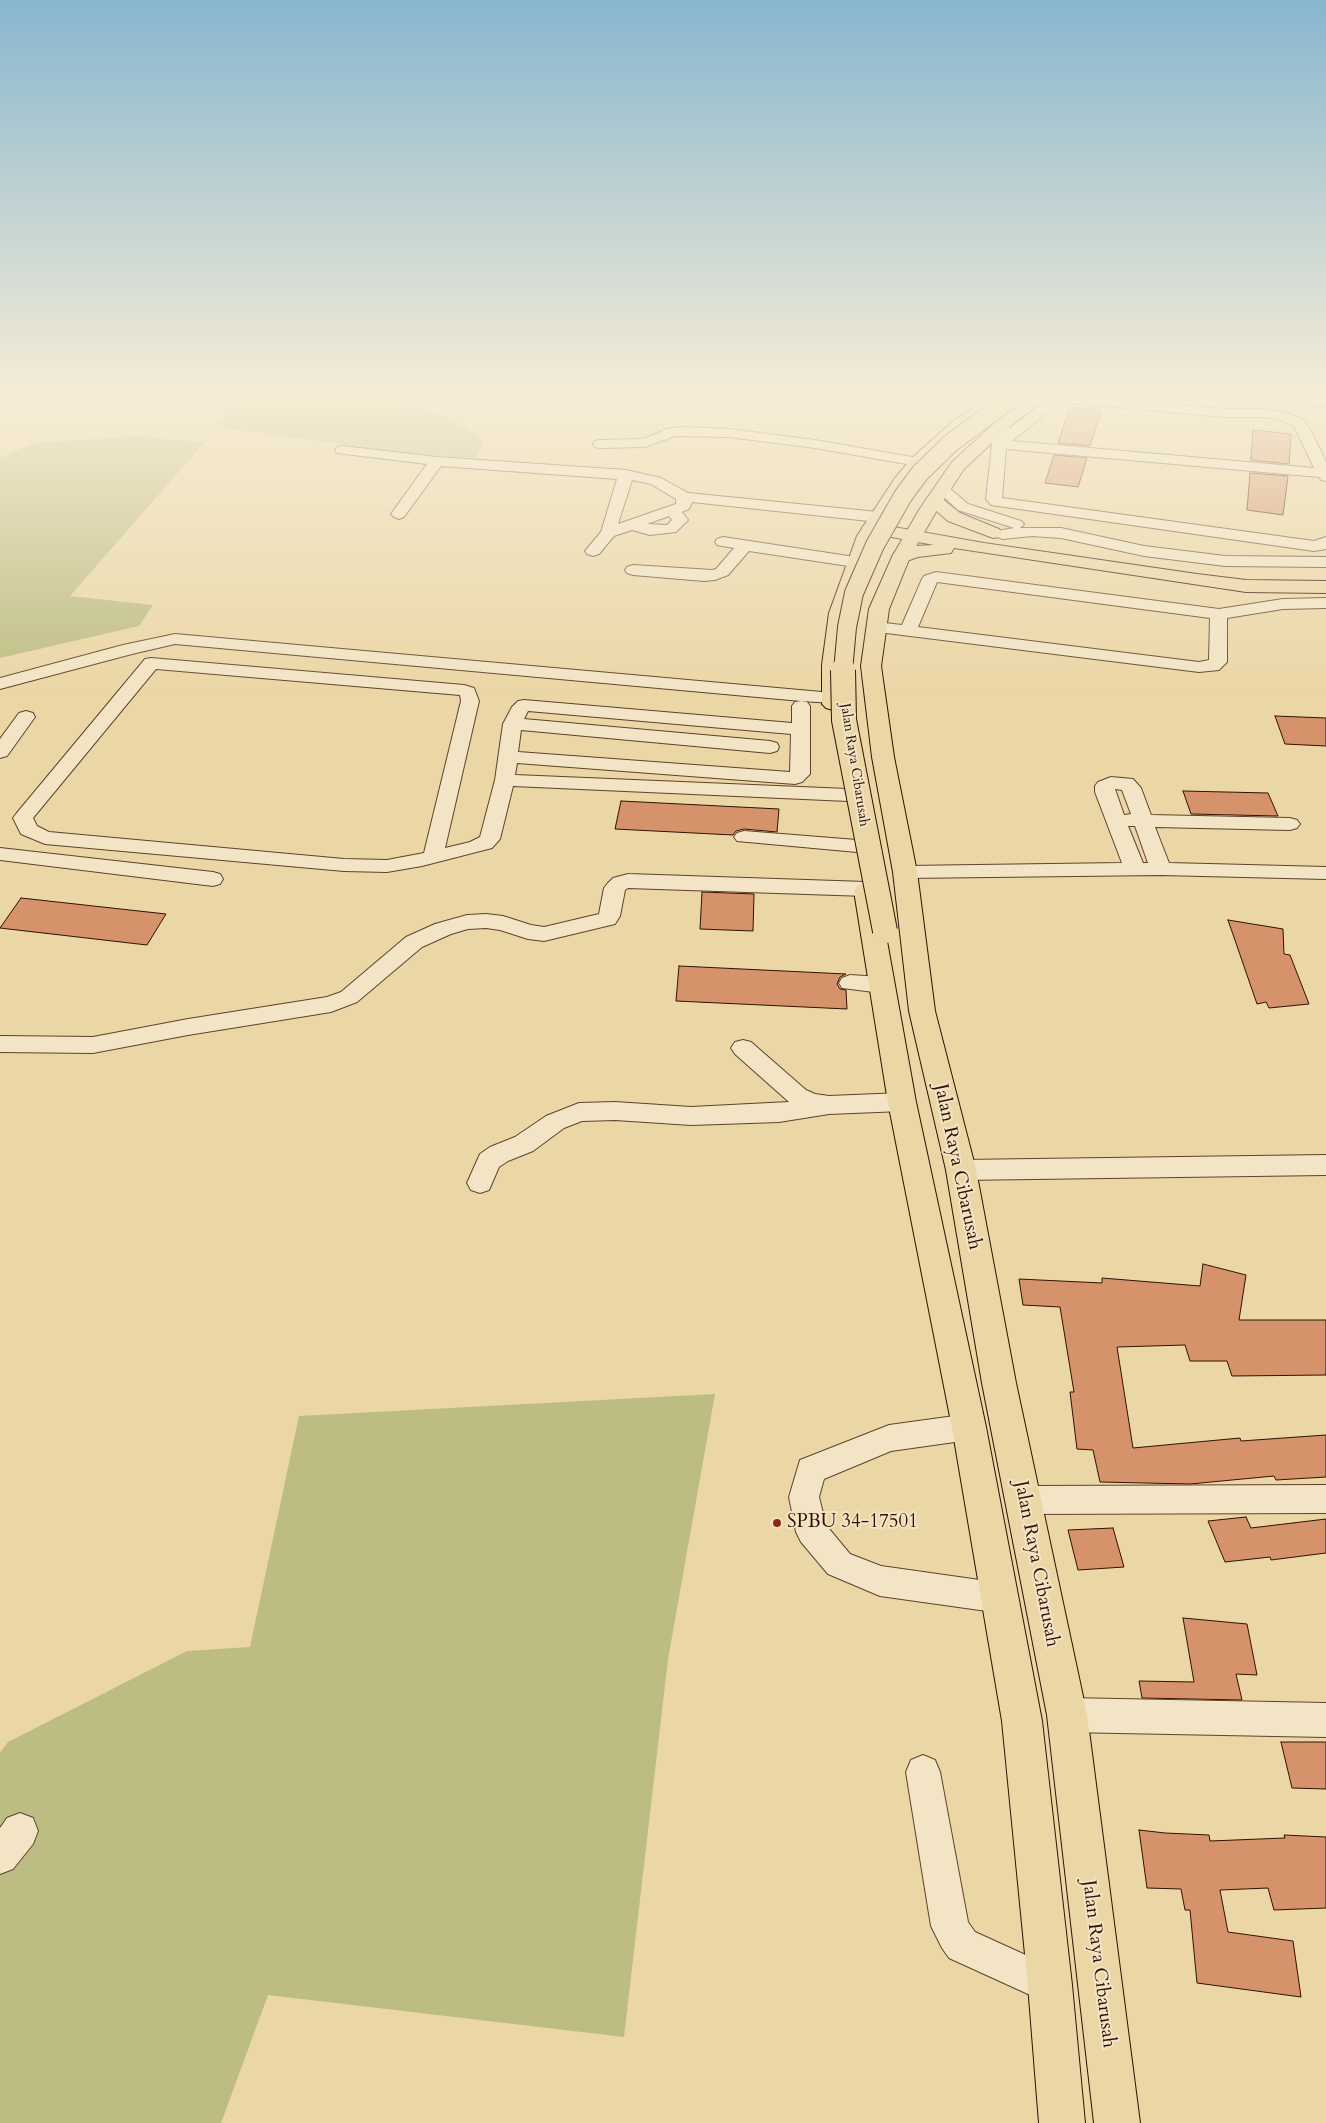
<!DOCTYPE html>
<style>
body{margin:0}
canvas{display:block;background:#ebd6a5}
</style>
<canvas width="1326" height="2123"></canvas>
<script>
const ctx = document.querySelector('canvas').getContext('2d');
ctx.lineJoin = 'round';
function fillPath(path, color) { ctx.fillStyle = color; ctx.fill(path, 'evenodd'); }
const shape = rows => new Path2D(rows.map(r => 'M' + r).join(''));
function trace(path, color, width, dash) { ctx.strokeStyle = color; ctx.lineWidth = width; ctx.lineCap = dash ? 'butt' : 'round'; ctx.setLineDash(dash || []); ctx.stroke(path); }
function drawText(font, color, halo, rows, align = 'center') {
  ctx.font = font + ' Cardo,serif'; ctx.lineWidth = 4; ctx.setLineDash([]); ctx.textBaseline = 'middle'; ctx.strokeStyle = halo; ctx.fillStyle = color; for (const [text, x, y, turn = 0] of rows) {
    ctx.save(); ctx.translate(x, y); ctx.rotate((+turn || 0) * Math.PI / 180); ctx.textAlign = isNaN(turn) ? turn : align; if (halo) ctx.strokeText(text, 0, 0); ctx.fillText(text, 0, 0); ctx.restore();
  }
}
fillPath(shape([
 [245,397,402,397,414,407,448,416,484,440,476,458,394,452,218,427,229,408],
 [141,436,204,443,70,596,153,605,139,626,0,658,0,458,34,443],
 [715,1394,668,1659,624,2037,268,1995,221,2123,0,2123,0,1753,8,1742,187,1651,250,1647,299,1416]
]), '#bdbc82');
const building = shape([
 [1070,407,1101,411,1090,446,1058,443,1070,407],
 [1253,430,1291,434,1289,464,1251,460,1253,430],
 [1054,455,1087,458,1078,487,1045,483,1054,455],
 [1250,473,1288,476,1283,515,1247,510,1250,473],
 [1275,716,1326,718,1326,746,1285,744,1275,716],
 [1183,791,1268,793,1278,816,1191,814,1183,791],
 [621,801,779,809,777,832,744,829,736,831,733,835,615,829,621,801],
 [702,892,754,894,753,931,700,929,702,892],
 [21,898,166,914,147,945,0,928,21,898],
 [1228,920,1283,929,1284,954,1290,955,1309,1004,1269,1008,1266,1002,1257,1004,1228,920],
 [679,966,846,974,840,977,837,984,840,989,846,990,847,1009,676,1001,679,966],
 [1203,1264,1246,1275,1239,1320,1326,1320,1326,1375,1232,1376,1227,1361,1190,1361,1185,1345,1117,1347,1133,1448,1240,1438,1241,1441,1326,1435,1326,1477,1276,1480,1274,1476,1190,1484,1100,1482,1093,1450,1077,1449,1070,1392,1074,1392,1060,1307,1023,1305,1019,1279,1102,1283,1102,1278,1200,1286,1203,1264],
 [1246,1517,1251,1528,1326,1519,1326,1553,1271,1560,1270,1557,1225,1562,1208,1521,1246,1517],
 [1113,1528,1124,1567,1078,1570,1068,1530,1113,1528],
 [1183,1618,1247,1624,1257,1675,1236,1674,1242,1700,1142,1698,1139,1681,1194,1682,1183,1618],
 [1281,1742,1326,1742,1326,1789,1292,1788,1281,1742],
 [1139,1830,1165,1833,1209,1835,1210,1841,1285,1838,1284,1835,1326,1837,1326,1908,1274,1910,1268,1888,1220,1890,1228,1932,1293,1941,1301,1997,1197,1983,1190,1910,1185,1910,1181,1889,1147,1888,1139,1830]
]);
fillPath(building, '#d6926b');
trace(building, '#311103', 1);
const minor = shape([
 [852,397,866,397,866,400,859,404,854,403,852,397],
 [956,397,979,397,980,398,973,402,958,400,956,397],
 [1041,397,1093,397,1225,409,1264,409,1290,414,1304,420,1311,431,1326,462,1326,481,1321,480,1319,477,1006,449,1002,498,1314,541,1326,537,1326,549,1314,551,991,505,986,499,992,444,996,424,1003,420,1008,421,1010,424,1009,429,1046,400,1041,397],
 [1060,402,1225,417,1264,417,1281,420,1294,426,1314,468,1012,441,1060,402],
 [1301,397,1326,398,1326,406,1305,404,1301,397],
 [683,427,729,429,815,440,918,458,923,459,925,462,923,465,918,466,815,448,729,437,675,436,645,447,600,448,595,447,593,444,595,441,600,440,643,439,667,429,683,427],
 [342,446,437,457,626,470,661,478,688,493,878,512,883,514,886,517,883,520,878,522,692,502,689,509,682,512,688,520,676,532,650,535,632,530,614,536,599,554,593,556,587,554,585,551,601,532,617,479,441,466,404,517,399,519,394,517,391,514,427,464,337,453,335,450,337,447,342,446],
 [632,480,651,484,676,499,676,504,618,524,632,480],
 [669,516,672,520,667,525,647,524,669,516],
 [942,485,947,486,968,504,1021,521,1024,524,1020,528,1061,528,1144,546,1225,556,1326,557,1326,567,1225,566,1144,556,1061,538,1032,536,1003,539,997,537,995,534,997,531,1014,528,958,510,935,489,937,486,942,485],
 [723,537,855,557,861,559,863,562,861,565,855,567,749,551,728,575,715,580,704,581,633,575,627,573,625,570,627,567,633,565,712,570,716,569,734,548,717,545,715,542,717,539,723,537],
 [936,572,1219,609,1283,599,1326,598,1326,608,1283,609,1227,618,1227,662,1219,670,1199,672,870,631,867,627,870,623,876,622,902,625,922,579,924,576,936,572],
 [937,582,1210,618,1209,660,1199,662,918,627,937,582],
 [175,634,833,693,839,694,842,698,839,702,833,703,801,701,807,702,810,706,810,774,802,782,795,784,517,763,515,775,848,789,855,791,858,795,855,799,848,801,513,786,500,839,492,848,422,866,387,872,344,871,45,844,21,834,13,818,16,814,145,659,151,658,464,685,474,688,479,701,445,848,470,842,480,837,495,780,503,724,512,707,518,701,524,700,792,723,792,706,795,702,801,701,175,644,132,654,0,689,0,678,123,645,175,634],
 [156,669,460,695,461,701,424,853,387,860,344,859,49,832,37,826,33,818,156,669],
 [528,711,791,734,790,772,518,752,521,730,770,753,777,751,779,747,777,743,770,741,524,719,528,711],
 [26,711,33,713,35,717,7,756,0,758,0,739,19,713,26,711],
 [1111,777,1133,779,1141,788,1151,815,1290,818,1297,820,1300,824,1297,828,1290,830,1155,827,1169,863,1326,867,1326,879,1161,875,905,878,898,877,895,872,898,867,905,866,1122,863,1095,792,1095,786,1098,782,1111,777],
 [1115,789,1122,790,1131,814,1124,815,1115,789],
 [1128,826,1135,826,1148,863,1143,863,1128,826],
 [744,831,857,840,864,842,867,846,864,850,857,852,737,841,734,837,737,833,744,831],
 [0,848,213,872,220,874,223,879,220,884,213,886,0,860,0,848],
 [628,874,866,882,873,884,877,889,873,894,866,896,628,888,625,890,620,916,615,924,544,941,528,939,500,930,486,928,468,929,451,934,422,947,357,1002,331,1012,188,1035,93,1053,0,1052,0,1036,93,1037,188,1019,327,997,341,992,406,937,435,924,467,915,486,914,503,916,531,925,544,927,599,914,604,888,608,883,613,878,628,874],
 [850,975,882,977,890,980,893,985,890,990,882,993,842,988,839,983,842,978,850,975],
 [743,1040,751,1042,806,1090,815,1094,829,1096,902,1093,911,1096,914,1102,911,1108,902,1111,829,1114,779,1122,691,1125,615,1120,582,1121,564,1128,533,1151,508,1161,499,1167,489,1190,480,1193,471,1190,467,1183,480,1154,490,1147,515,1137,546,1116,579,1103,615,1102,691,1107,789,1102,735,1054,731,1048,735,1042,743,1040],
 [1326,1155,1326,1175,961,1180,952,1177,948,1170,952,1163,961,1160,1326,1155],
 [969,1414,979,1418,984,1427,979,1436,969,1440,891,1451,824,1479,819,1497,826,1525,850,1554,881,1566,1001,1583,1012,1587,1017,1598,1012,1609,1001,1613,880,1596,828,1574,801,1542,796,1532,789,1497,800,1460,889,1425,969,1414],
 [1326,1485,1326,1513,1024,1514,1013,1510,1009,1500,1013,1490,1024,1486,1326,1485],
 [1067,1698,1326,1703,1326,1737,1067,1732,1055,1727,1050,1715,1055,1703,1067,1698],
 [923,1755,935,1760,940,1772,968,1922,975,1932,1063,1972,1069,1985,1063,1998,1050,2004,949,1958,942,1948,931,1926,906,1772,911,1760,923,1755],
 [20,1813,33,1818,38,1831,33,1844,13,1869,0,1874,0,1828,7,1818,20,1813]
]);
const major = shape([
 [989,397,1007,397,965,427,924,466,908,485,875,536,849,613,842,665,844,704,840,708,833,710,826,708,822,704,822,665,829,613,857,536,895,478,912,458,953,421,989,397],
 [1030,397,1048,397,1009,427,964,469,937,510,910,557,889,609,881,666,894,757,917,872,935,1011,976,1170,1016,1383,1087,1715,1140,2123,1094,2123,1047,1715,982,1383,946,1170,909,1011,893,872,872,757,861,666,869,609,892,557,919,510,952,462,997,421,1030,397],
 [866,883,875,886,878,891,916,1102,986,1427,1042,1721,1072,1985,1085,2123,1039,2123,1028,1985,1002,1721,952,1427,888,1102,854,891,857,886,866,883]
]);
const highway = shape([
 [934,496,940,497,960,513,999,529,1002,533,999,537,993,538,948,521,925,501,928,497,934,496],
 [871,523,984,543,1197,574,1246,580,1326,581,1326,593,1246,592,954,548,951,553,918,557,901,563,894,561,892,557,894,553,915,546,934,545,865,532,862,528,865,524,871,523]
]);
trace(minor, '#60422c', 2);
trace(major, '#311103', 2);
trace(highway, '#311103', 2);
fillPath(minor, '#f2e4c4');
fillPath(major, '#ebd6a5');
fillPath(highway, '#ebd6a5');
const majorBridgeFar1 = shape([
 [843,671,847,627,854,593,875,545,903,496,920,473,951,443,1013,397]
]);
const majorBridge = shape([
 [843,670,844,720,885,931]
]);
trace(majorBridgeFar1, '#311103', 20, []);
trace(majorBridge, '#311103', 26, []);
trace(majorBridgeFar1, '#ebd6a5', 18);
trace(majorBridge, '#ebd6a5', 24);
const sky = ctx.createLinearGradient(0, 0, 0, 694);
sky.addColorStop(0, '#88b6cf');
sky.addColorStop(0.57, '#f6edd6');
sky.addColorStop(1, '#f6edd600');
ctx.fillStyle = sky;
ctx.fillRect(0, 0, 1326, 694);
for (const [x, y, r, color] of [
 [777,1523,5,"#8f2418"]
]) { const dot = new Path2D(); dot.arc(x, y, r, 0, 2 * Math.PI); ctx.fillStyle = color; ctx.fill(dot); trace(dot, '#f2e4c4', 2); }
drawText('14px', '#311103', '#f2e4c4', [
 ["Jalan Raya Cibarusah",854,765,81]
]);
drawText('19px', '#311103', '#f2e4c4', [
 ["Jalan Raya Cibarusah",957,1167,78],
 ["Jalan Raya Cibarusah",1036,1564,79],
 ["Jalan Raya Cibarusah",1098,1964,83]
]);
drawText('19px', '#311103', '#f2e4c4', [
 ["SPBU 34-17501",787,1523]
], 'left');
</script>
